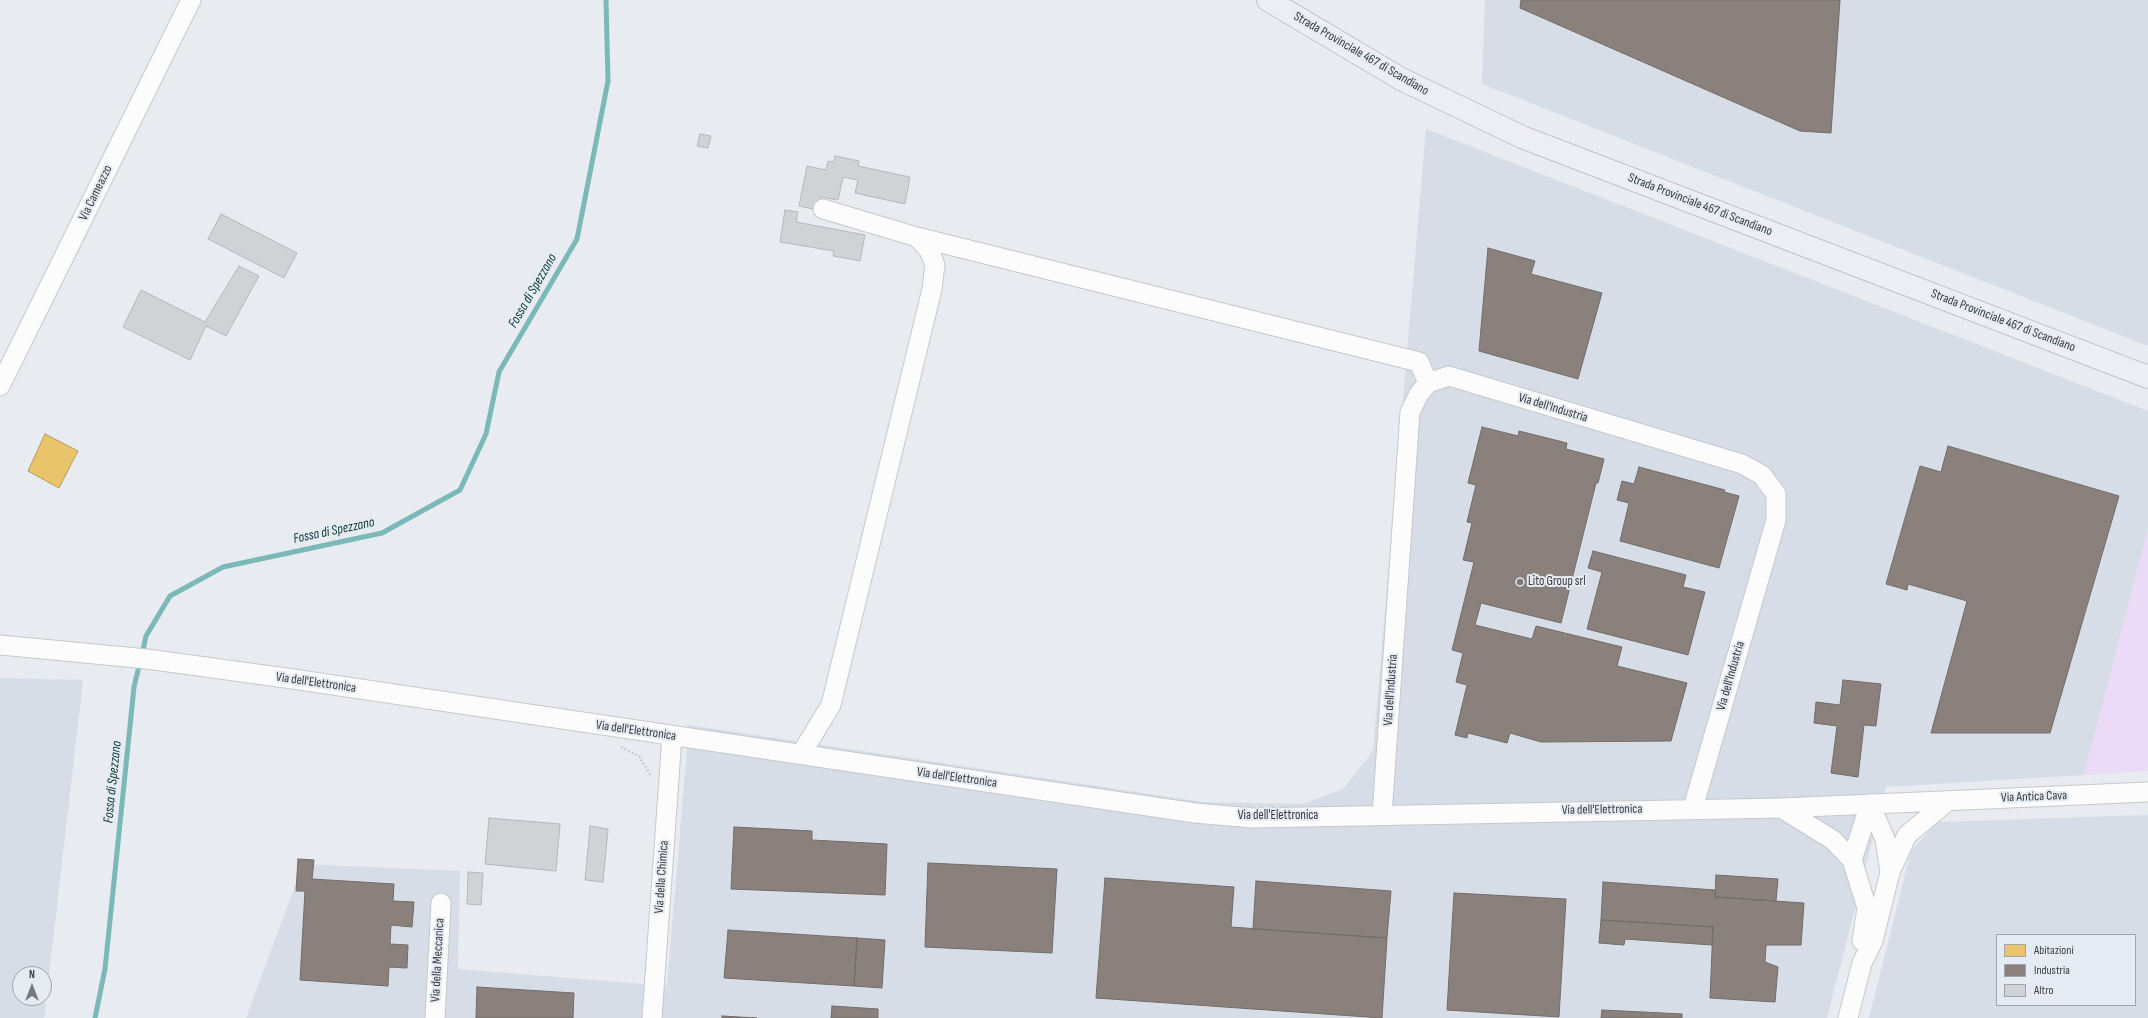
<!DOCTYPE html>
<style>
body{margin:0}
#map{position:relative;width:2148px;height:1018px;overflow:hidden;background:#e8ebef;font-family:"Sofia Sans Condensed",sans-serif}
canvas{display:block}
.legend{position:absolute;left:1996px;top:934px;width:140px;height:72px;box-sizing:border-box;background:#e5ebf2;border:1px solid #a1a5aa;margin:0;padding:5px 7px;list-style:none;font-size:12px;color:#3a3c3f}
.legend li{display:flex;align-items:center;gap:8px;height:20px}
.legend b{width:20px;border:1px solid #a1a5aa}
.north{position:absolute;left:12px;top:966px;width:40px;height:40px;box-sizing:border-box;background:#e5ebf2;border:1px solid #a1a5aa;border-radius:50%;rotate:0deg;font-size:11px;font-weight:700;line-height:16px;text-align:center;color:#3a3c3f}
.north::after{content:'';display:block;margin:auto;width:14px;height:18px;background:#77797d;clip-path:polygon(50% 0,100% 100%,50% 72%,0 100%)}
</style>
<div id="map">
<canvas width="2148" height="1018"></canvas>
<ul class="legend">
<li><b style="height:11px;background:#e9c46a"></b>Abitazioni</li>
<li><b style="height:11px;background:#8a817c"></b>Industria</li>
<li><b style="height:11px;background:#d0d3d6"></b>Altro</li>
</ul>
<div class="north">N</div>
</div>
<script>
const ctx = document.querySelector('canvas').getContext('2d');
ctx.lineJoin = 'round';
function fillPath(path, color) { ctx.fillStyle = color; ctx.fill(path, 'evenodd'); }
const shape = rows => new Path2D(rows.map(r => 'M' + r).join(''));
function trace(path, color, width, dash) { ctx.strokeStyle = color; ctx.lineWidth = width; ctx.lineCap = dash ? 'butt' : 'round'; ctx.setLineDash(dash || []); ctx.stroke(path); }
function drawText(font, color, halo, rows, align = 'center') {
  ctx.font = font + ' "Sofia Sans Condensed",sans-serif'; ctx.lineWidth = 4; ctx.setLineDash([]); ctx.textBaseline = 'middle'; ctx.strokeStyle = halo; ctx.fillStyle = color; for (const [text, x, y, turn = 0] of rows) {
    ctx.save(); ctx.translate(x, y); ctx.rotate((+turn || 0) * Math.PI / 180); ctx.textAlign = isNaN(turn) ? turn : align; if (halo) ctx.strokeText(text, 0, 0); ctx.fillText(text, 0, 0); ctx.restore();
  }
}
fillPath(shape([
 [1485,0,2148,0,2148,346,1482,84],
 [1426,129,2148,411,2148,530,2084,775,1886,787,1827,1018,246,1018,303,864,460,871,458,969,667,986,689,725,1203,802,1303,804,1343,789,1373,751],
 [0,678,83,680,44,1018,0,1018],
 [20,974,44,974,44,998,20,998],
 [2148,815,2148,1018,1869,1018,1911,851,1937,822],
 [1997,935,2135,935,2135,1005,1997,1005]
]), '#d6dde6');
fillPath(shape([
 [2148,530,2148,771,2084,775]
]), '#ecdbf6');
const homes = shape([
 [45,434,78,451,59,488,28,471,45,434]
]);
fillPath(homes, '#e9c46a');
trace(homes, '#b49b5d', 1);
const industry = shape([
 [1521,0,1840,0,1831,133,1800,131,1520,8,1521,0],
 [1488,248,1535,261,1531,274,1602,293,1578,379,1479,351,1488,248],
 [1482,427,1518,436,1519,431,1567,443,1566,449,1604,459,1598,483,1596,483,1561,623,1481,603,1475,625,1532,639,1536,626,1622,647,1617,666,1687,683,1671,741,1541,742,1510,733,1507,743,1468,733,1467,738,1455,735,1467,685,1456,682,1463,653,1452,650,1474,562,1463,560,1472,523,1467,522,1476,485,1468,483,1482,427],
 [1948,446,2119,496,2050,733,1931,733,1967,601,1908,584,1907,590,1886,584,1920,466,1941,472,1948,446],
 [1639,467,1725,490,1724,492,1739,496,1719,568,1620,541,1629,503,1617,500,1622,481,1634,484,1639,467],
 [1593,551,1686,575,1683,587,1705,592,1688,655,1587,629,1602,572,1588,568,1593,551],
 [1843,680,1881,684,1876,726,1864,725,1858,777,1831,773,1837,726,1814,723,1816,702,1840,705,1843,680],
 [734,827,812,831,812,840,887,844,885,895,731,889,734,827],
 [298,859,314,860,312,879,394,884,393,901,414,902,412,927,391,925,390,944,408,945,407,968,389,967,388,986,300,980,305,891,296,891,298,859],
 [928,863,1057,869,1052,953,925,947,928,863],
 [1716,875,1778,879,1776,901,1715,897,1716,875],
 [1105,878,1234,887,1231,927,1387,938,1382,1018,1096,998,1105,878],
 [1256,881,1391,891,1387,938,1253,929,1256,881],
 [1603,882,1715,890,1715,897,1804,903,1801,945,1766,945,1765,962,1778,967,1775,1002,1710,998,1713,927,1601,920,1603,882],
 [1454,893,1566,899,1559,1017,1447,1010,1454,893],
 [1601,920,1713,927,1712,945,1625,939,1624,945,1599,943,1601,920],
 [728,930,857,938,854,986,724,978,728,930],
 [857,938,885,940,882,988,854,986,857,938],
 [477,987,574,993,573,1018,476,1018,477,987],
 [832,1006,878,1009,878,1018,831,1018,832,1006],
 [1602,1010,1682,1014,1682,1018,1601,1018,1602,1010],
 [722,1016,757,1018,722,1018,722,1016]
]);
fillPath(industry, '#8a817c');
trace(industry, '#726c6a', 1);
trace(shape([
 [142,654,146,636,170,596,223,567,382,533,460,490,486,434,499,372,577,239,608,81,606,0],
 [95,1018,105,969,134,687,140,662]
]), '#7bb9b8', 5);
const building = shape([
 [700,134,711,136,708,148,697,146,700,134],
 [835,156,859,161,858,166,910,177,905,204,855,193,858,180,843,177,838,200,821,197,818,210,799,206,807,166,826,170,828,161,834,162,835,156],
 [785,210,798,212,796,222,865,235,860,261,833,256,834,251,780,242,785,210],
 [221,214,297,253,284,278,208,239,221,214],
 [239,266,259,276,226,336,206,326,190,360,123,327,141,290,205,322,239,266],
 [489,818,560,824,556,871,485,864,489,818],
 [590,826,608,829,603,882,585,880,590,826],
 [468,872,483,873,481,905,467,904,468,872]
]);
fillPath(building, '#d0d3d6');
trace(building, '#b5b8ba', 1);
const minor = shape([
 [823,209,917,237,1419,362,1428,383],
 [0,386,191,0],
 [0,645,147,659,293,679,1195,813,1252,818,1781,808,2148,792],
 [801,754,831,705,932,289,935,265,929,250,917,237],
 [1870,804,1885,839,1890,872],
 [1781,808,1833,840,1852,860,1867,908,1862,941],
 [1382,815,1410,412,1419,394,1428,383,1449,376,1742,464,1762,475,1776,494,1776,520,1693,808],
 [1852,860,1870,804],
 [435,1018,441,903],
 [652,1018,672,736],
 [1848,1018,1862,963,1873,941,1890,872,1907,835,1948,801]
]);
const highway = shape([
 [1268,0,1401,79,1522,137,2148,377]
]);
trace(minor, '#c6c8cc', 21);
trace(highway, '#c0c1ca', 24);
trace(shape([
 [621,747,639,756,651,776]
]), '#cacccd', 2.5, [2, 2]);
trace(minor, '#fcfcfd', 19);
trace(highway, '#ededf5', 22);
for (const [x, y, r, color] of [
 [1520,582,4,"#77797d"]
]) { const dot = new Path2D(); dot.arc(x, y, r, 0, 2 * Math.PI); ctx.fillStyle = color; ctx.fill(dot); trace(dot, '#e5ebf2', 1.5); }
drawText('13px', '#3a3c3f', '#e5ebf2', [
 ["Strada Provinciale 467 di Scandiano",1361,54,30],
 ["Via Cameazzo",96,193,-64],
 ["Strada Provinciale 467 di Scandiano",1700,205,21],
 ["Strada Provinciale 467 di Scandiano",2003,321,21],
 ["Via dell'Industria",1553,408,17],
 ["Via dell'Industria",1731,676,-74],
 ["Via dell'Elettronica",316,683,8],
 ["Via dell'Industria",1391,690,-86],
 ["Via dell'Elettronica",636,731,8],
 ["Via dell'Elettronica",957,778,8],
 ["Via Antica Cava",2034,797,-2],
 ["Via dell'Elettronica",1602,810,-1],
 ["Via dell'Elettronica",1278,816],
 ["Via della Chimica",662,877,-86],
 ["Via della Meccanica",438,960,-87]
]);
drawText('13px', '#3a3c3f', '#e5ebf2', [
 ["Lito Group srl",1528,582]
], 'left');
drawText('italic 14px', '#0f3938', '#e5ebf2', [
 ["Fossa di Spezzano",533,291,-60],
 ["Fossa di Spezzano",334,531,-12],
 ["Fossa di Spezzano",113,782,-84]
]);
</script>
